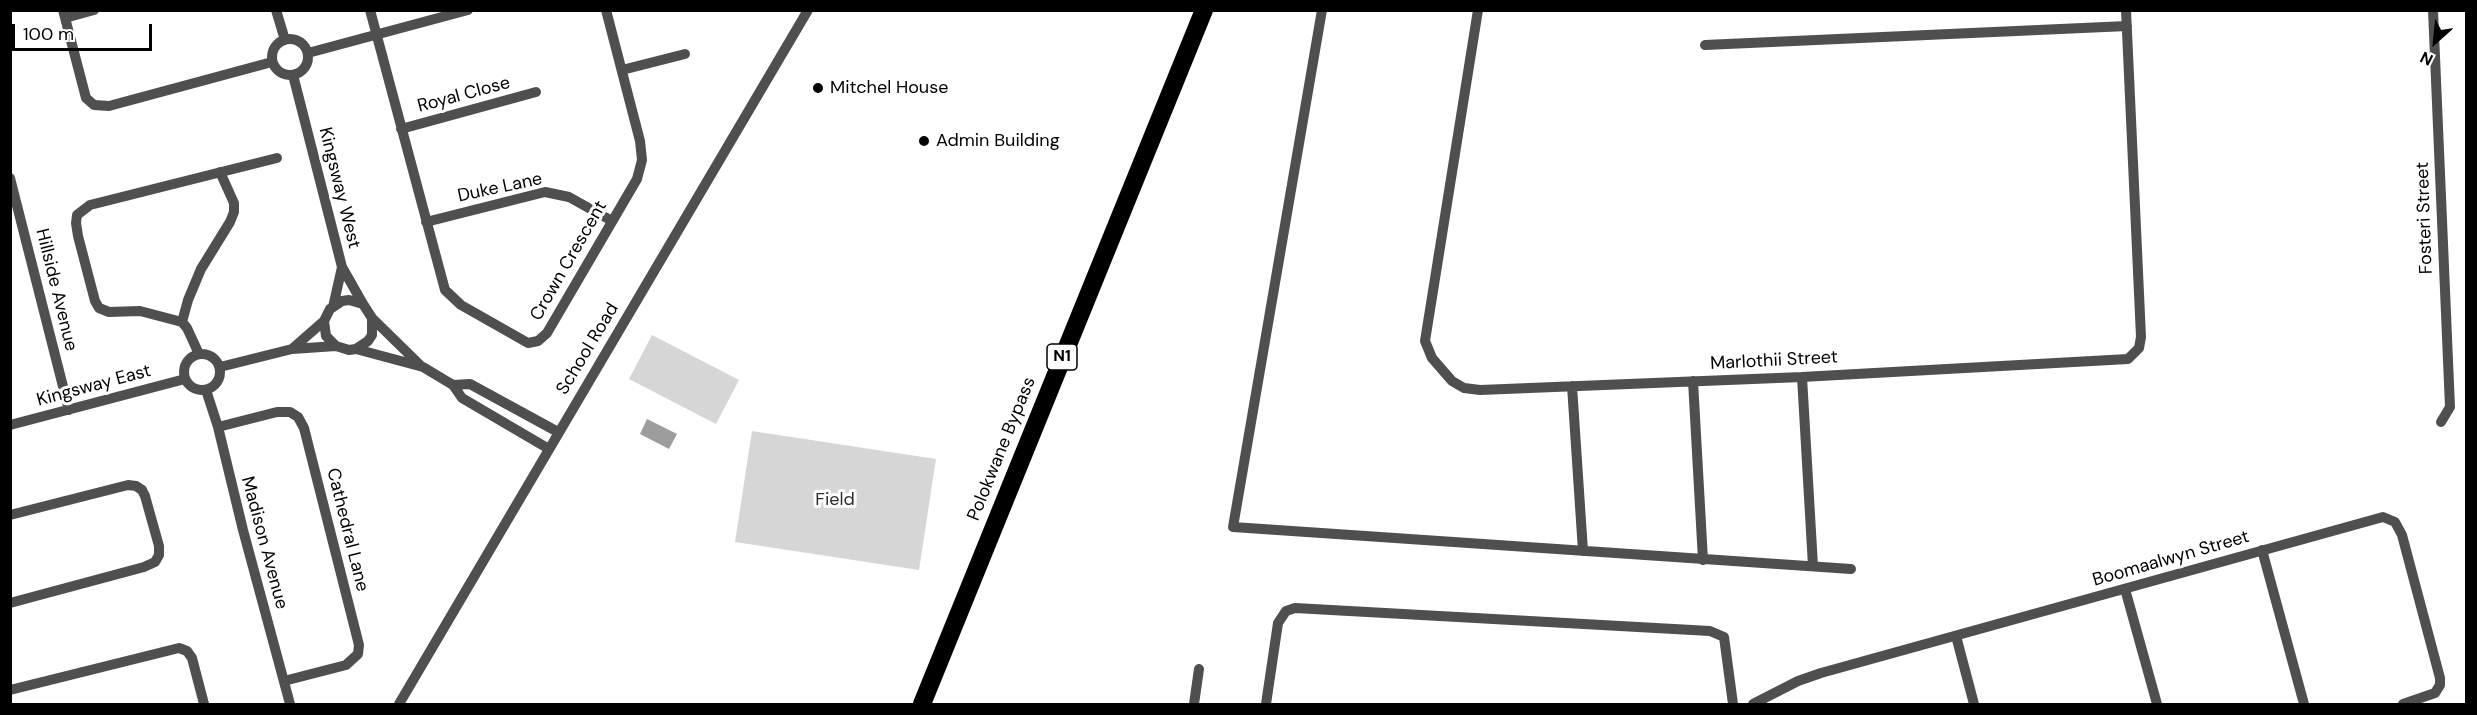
<!DOCTYPE html>
<style>
body{margin:0}
#map{position:relative;width:2477px;height:715px;overflow:hidden;background:#fff;font-family:"DM Sans",sans-serif}
canvas{display:block}
.frame{position:absolute;inset:0;border:12px solid #000;pointer-events:none}
.north{position:absolute;left:2405px;top:12px;width:60px;height:60px;-webkit-text-stroke:4px #fff;paint-order:stroke;rotate:207deg;font-size:16px;font-weight:700;line-height:24px;text-align:center;color:#000}
.north::after{content:'';display:block;margin:auto;width:21px;height:27px;background:#000;clip-path:polygon(50% 0,100% 100%,50% 72%,0 100%)}
.scale{position:absolute;left:12px;top:24px;width:140px;height:27px;box-sizing:border-box;border:3px solid #000;border-top:0;padding-left:8px;font-size:18px;line-height:21px;white-space:nowrap;color:#000;-webkit-text-stroke:4px #fff;paint-order:stroke}
</style>
<div id="map">
<canvas width="2477" height="715"></canvas>
<div class="frame"></div>
<div class="north">N</div>
<div class="scale">100 m</div>
</div>
<script>
const ctx = document.querySelector('canvas').getContext('2d');
ctx.lineJoin = 'round';
function fillPath(path, color) { ctx.fillStyle = color; ctx.fill(path, 'evenodd'); }
const shape = rows => new Path2D(rows.map(r => 'M' + r).join(''));
function trace(path, color, width, dash) { ctx.strokeStyle = color; ctx.lineWidth = width; ctx.lineCap = dash ? 'butt' : 'round'; ctx.setLineDash(dash || []); ctx.stroke(path); }
function drawText(font, color, halo, rows, align = 'center') {
  ctx.font = font + ' "DM Sans",sans-serif'; ctx.lineWidth = 6; ctx.setLineDash([]); ctx.textBaseline = 'middle'; ctx.strokeStyle = halo; ctx.fillStyle = color; for (const [text, x, y, turn = 0] of rows) {
    ctx.save(); ctx.translate(x, y); ctx.rotate((+turn || 0) * Math.PI / 180); ctx.textAlign = isNaN(turn) ? turn : align; if (halo) ctx.strokeText(text, 0, 0); ctx.fillText(text, 0, 0); ctx.restore();
  }
}
fillPath(shape([
 [652,335,739,380,716,424,629,379],
 [752,431,936,459,919,570,735,542]
]), '#d6d6d6');
fillPath(shape([
 [647,419,677,434,669,449,640,434]
]), '#9d9d9d');
trace(shape([
 [63,10,86,98,94,105,109,106,272,62],
 [276,10,285,40],
 [370,10,445,290,461,305,528,343,538,341,547,333,637,179,642,160,640,141,606,10],
 [1322,10,1233,527,1851,569],
 [1478,10,1425,341,1432,358,1452,381,1464,388,1480,390,1802,377,2128,359,2139,348,2141,337,2126,10],
 [2433,10,2450,407,2441,422],
 [65,18,94,10],
 '272 57a18 18 0 1 1 36 0a18 18 0 1 1-36 0Z',
 [1705,45,2127,26],
 [308,53,468,10],
 [622,70,685,54],
 [293,75,342,267,363,304],
 [401,129,536,92],
 [10,178,69,410],
 [426,222,545,192,569,197,612,221],
 [333,307,342,267],
 [372,318,420,365],
 [182,322,188,300,201,269,230,222,234,212,234,203,220,172],
 [292,349,324,321],
 [356,349,368,341,372,335,372,318,363,304,349,300,342,301,330,309,324,321,326,336,336,346,349,350,356,349,423,367,453,385,462,398,549,449],
 '184 372a18 18 0 1 1 36 0a18 18 0 1 1-36 0Z',
 [199,354,187,328,182,322,140,311,109,312,99,308,95,301,78,236,76,223,77,215,90,205,277,158],
 [220,367,292,349,336,346],
 [1802,377,1813,566],
 [1693,381,1703,560],
 [453,385,470,384,558,432],
 [1572,386,1583,551],
 [206,390,218,427,243,530,290,704],
 [10,425,185,379],
 [218,427,277,412,290,412,298,417,304,428,359,645,358,654,346,665,284,681],
 [10,515,128,485,136,486,142,490,145,496,159,546,159,555,155,562,144,567,10,603],
 [2262,550,2304,704],
 [2125,589,2157,704],
 [1956,636,1974,704],
 [10,690,179,648,187,651,192,658,204,704],
 [399,704,808,10],
 [1194,704,1199,669],
 [1266,704,1278,623,1286,611,1295,608,1710,631,1724,637,1733,704],
 [1753,704,1798,681,1821,673,2383,517,2395,522,2402,535,2440,678,2440,685,2435,693,2403,704]
]), '#4f4f4f', 10);
trace(shape([
 [922,704,1204,10]
]), '#000', 18);
for (const [x, y, r, color] of [
 [818,88,6,"#000"],
 [924,141,6,"#000"]
]) { const dot = new Path2D(); dot.arc(x, y, r, 0, 2 * Math.PI); ctx.fillStyle = color; ctx.fill(dot); trace(dot, '#fff', 2); }
for (const [x, y, w] of [
 [1062,357,30]
]) { const box = new Path2D(); box.roundRect(x - w / 2, y - 13, w, 26, 4.5); ctx.fillStyle = '#fff'; ctx.fill(box); trace(box, '#000', 1.5); }
drawText('bold 16px', '#000', null, [
 ["N1",1062,357]
]);
drawText('18px', '#000', '#fff', [
 ["Mitchel House",830,88],
 ["Admin Building",936,141]
], 'left');
drawText('18px', '#000', '#fff', [
 ["Royal Close",464,95,-15],
 ["Kingsway West",339,188,76],
 ["Duke Lane",500,188,-12],
 ["Fosteri Street",2425,218,-92],
 ["Crown Crescent",569,261,-60],
 ["Hillside Avenue",56,290,76],
 ["School Road",588,349,-59],
 ["Marlothii Street",1774,361,-3],
 ["Kingsway East",94,386,-15],
 ["Polokwane Bypass",1002,449,-68],
 ["Cathedral Lane",347,530,76],
 ["Madison Avenue",264,543,75],
 ["Boomaalwyn Street",2171,559,-16]
]);
drawText('18px', '#2d2d2d', '#fff', [
 ["Field",835,500]
]);
</script>
